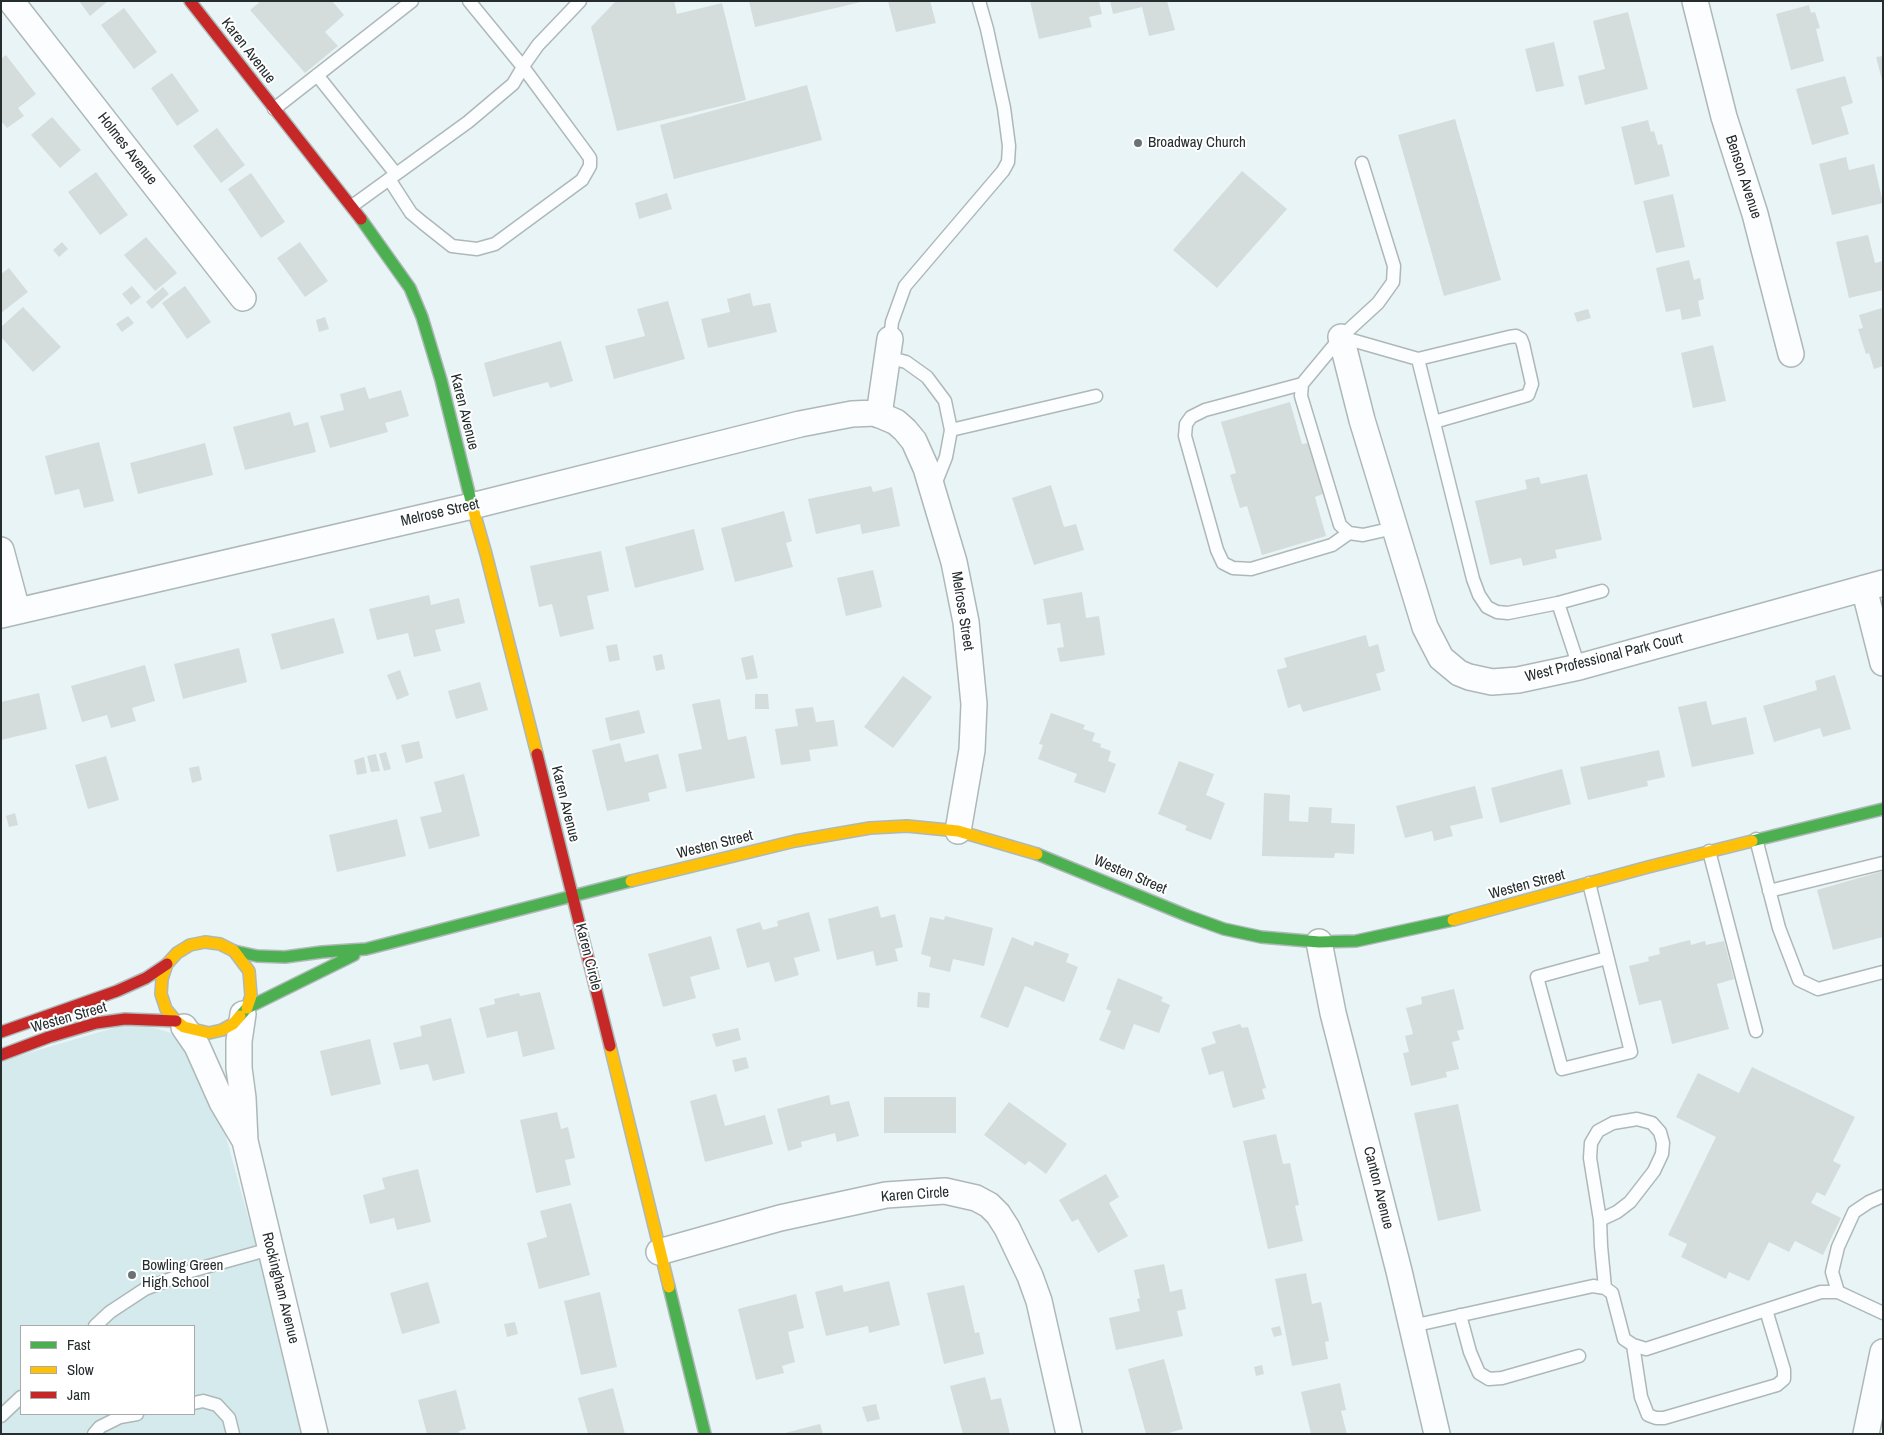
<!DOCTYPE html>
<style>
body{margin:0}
#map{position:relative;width:1884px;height:1435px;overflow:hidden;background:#e8f4f5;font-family:"Archivo Narrow",sans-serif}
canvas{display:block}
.frame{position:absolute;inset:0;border:2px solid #252d2e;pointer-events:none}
.legend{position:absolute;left:20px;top:1325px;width:175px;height:90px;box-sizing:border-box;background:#fff;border:1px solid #a8abab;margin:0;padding:6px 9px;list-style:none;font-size:15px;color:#252d2e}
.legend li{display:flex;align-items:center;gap:10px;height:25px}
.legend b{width:25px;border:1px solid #a8abab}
</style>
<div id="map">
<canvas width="1884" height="1435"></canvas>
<div class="frame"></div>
<ul class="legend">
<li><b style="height:6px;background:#4caf50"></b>Fast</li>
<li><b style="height:6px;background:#ffc107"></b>Slow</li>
<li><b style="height:6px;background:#c62828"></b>Jam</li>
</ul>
</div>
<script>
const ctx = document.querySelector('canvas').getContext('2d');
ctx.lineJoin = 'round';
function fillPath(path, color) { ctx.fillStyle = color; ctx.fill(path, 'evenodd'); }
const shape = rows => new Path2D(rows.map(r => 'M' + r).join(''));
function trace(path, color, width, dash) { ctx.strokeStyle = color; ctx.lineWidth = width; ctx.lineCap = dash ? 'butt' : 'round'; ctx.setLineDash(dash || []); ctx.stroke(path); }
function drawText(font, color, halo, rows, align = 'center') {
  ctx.font = font + ' "Archivo Narrow",sans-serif'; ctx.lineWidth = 4; ctx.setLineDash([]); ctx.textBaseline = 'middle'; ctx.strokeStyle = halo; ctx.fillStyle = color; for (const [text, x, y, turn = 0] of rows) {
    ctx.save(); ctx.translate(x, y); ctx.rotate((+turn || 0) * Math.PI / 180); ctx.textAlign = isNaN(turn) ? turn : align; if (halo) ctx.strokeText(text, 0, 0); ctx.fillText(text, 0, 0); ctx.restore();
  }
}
fillPath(shape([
 [134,1022,185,1037,216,1101,308,1434,1,1434,1,1061],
 [21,1326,194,1326,194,1414,21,1414]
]), '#d5eaed');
fillPath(shape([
 [79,1,108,1,90,16],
 [261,1,332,1,344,15,325,32,338,46,305,73,250,10],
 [616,1,674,1,677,14,722,3,746,100,617,131,591,27],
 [749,1,861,1,861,2,755,27],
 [888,1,930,1,936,23,896,32],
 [1030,1,1099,1,1102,14,1089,17,1092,27,1039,39],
 [1110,1,1167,1,1175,30,1149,36,1142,7,1113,14],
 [1809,5,1811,13,1815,12,1820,28,1816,29,1824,61,1791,70,1776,14],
 [124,8,157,52,134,69,101,25],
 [1628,12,1648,89,1585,105,1578,76,1605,69,1593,21],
 [1554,42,1564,86,1536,92,1525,49],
 [6,55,36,94,18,108,24,116,7,128,1,121,1,59],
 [1883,56,1883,80,1882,80,1876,57],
 [172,73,199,111,177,126,151,88],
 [1845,76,1853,103,1841,107,1849,134,1812,145,1796,89],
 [807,85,822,140,674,179,660,125],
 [52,117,81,150,60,168,31,135],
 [1455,119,1501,280,1444,296,1398,135],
 [1648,120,1651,132,1654,131,1658,145,1662,144,1670,176,1635,185,1621,127],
 [217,128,245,165,221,183,193,146],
 [1846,157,1849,170,1874,164,1883,203,1832,215,1819,164],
 [1242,171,1287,209,1217,288,1173,250],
 [96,172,128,215,100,235,68,192],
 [251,173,285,222,261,238,228,189],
 [667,193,672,209,639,219,635,203],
 [1673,194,1685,247,1656,253,1643,201],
 [1868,235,1875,263,1883,261,1883,290,1849,298,1836,242],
 [146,237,177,273,155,291,124,255],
 [62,242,68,249,59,257,53,250],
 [300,242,328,281,305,297,277,258],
 [1689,260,1694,280,1700,278,1704,299,1698,301,1701,316,1682,320,1680,309,1666,312,1656,268],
 [9,268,28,292,1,313,1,274],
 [132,286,141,297,131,305,122,294],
 [185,286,211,322,187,339,162,303],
 [163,287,169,294,152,309,146,302],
 [750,293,753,306,770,303,777,332,708,348,701,319,730,312,727,299],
 [668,301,685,359,614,379,605,346,645,336,637,309],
 [23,307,61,347,33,372,1,337,1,327],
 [1882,308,1883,366,1874,369,1869,353,1866,354,1858,329,1863,328,1859,315],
 [1588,309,1591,318,1577,322,1574,313],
 [128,316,134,323,122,332,116,324],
 [325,317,329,329,319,332,316,320],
 [561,341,573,381,550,388,548,382,493,397,484,363],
 [1713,345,1726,401,1693,408,1681,353],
 [365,387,369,399,401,390,409,416,385,423,388,432,330,448,320,416,344,410,340,394],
 [1290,402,1302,444,1308,443,1323,494,1315,497,1326,536,1262,555,1247,506,1240,508,1230,475,1236,473,1221,422],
 [290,412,294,426,308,422,316,452,245,470,233,427],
 [99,442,114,501,84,508,79,489,55,495,45,456],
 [205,443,213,475,138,494,130,463],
 [1587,474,1602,540,1555,550,1557,558,1523,566,1521,558,1490,565,1475,501,1527,489,1525,480,1539,477,1541,484],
 [1051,485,1064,527,1076,524,1084,550,1034,565,1012,498],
 [871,486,873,492,892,487,900,526,862,534,860,524,816,534,808,499],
 [784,511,792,541,786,543,793,567,735,582,721,528],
 [694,529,704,570,635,588,625,547],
 [601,551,609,591,587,596,594,629,560,637,552,604,539,607,530,566],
 [873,570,882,607,846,616,837,578],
 [1082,592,1086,618,1099,616,1105,655,1060,662,1057,648,1064,647,1060,623,1047,625,1043,599],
 [429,595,431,605,459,598,465,623,435,630,441,651,414,657,408,633,377,640,369,609],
 [334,618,344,653,281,670,271,634],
 [1366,635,1369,647,1378,644,1385,671,1376,674,1381,690,1303,712,1300,704,1288,708,1277,670,1287,667,1284,658],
 [617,644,620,660,609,662,606,646],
 [239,648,247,682,183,699,174,664],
 [662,654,665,669,656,671,653,656],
 [753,655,758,678,746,680,741,658],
 [145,665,155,701,132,708,136,721,111,728,107,715,82,722,71,686],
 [400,670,409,695,397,700,387,675],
 [1835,675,1851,729,1823,737,1820,728,1774,742,1763,706,1817,690,1815,681],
 [903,676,932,697,893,748,864,727],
 [480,682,488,710,456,719,448,691],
 [39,693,47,729,1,740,1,702],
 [755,694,768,694,769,709,755,709],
 [720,699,728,740,746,736,755,778,686,792,678,754,702,749,692,704],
 [1706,701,1712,725,1746,717,1754,754,1692,767,1678,707],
 [813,707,816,722,834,720,838,746,809,750,811,761,781,765,775,729,798,726,795,709],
 [639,710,645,733,610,741,605,718],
 [1051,713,1085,725,1083,729,1095,733,1092,741,1101,744,1100,747,1111,751,1108,761,1116,764,1105,793,1074,782,1077,774,1038,759,1043,745,1039,744],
 [419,741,423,758,406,763,401,745],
 [620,743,625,762,658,754,667,788,648,793,650,801,607,811,592,750],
 [1659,750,1665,777,1647,781,1648,786,1588,800,1580,767],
 [386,752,391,769,384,771,379,754],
 [376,754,380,771,371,772,367,756],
 [106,756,119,800,88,809,75,765],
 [364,757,367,773,357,775,354,760],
 [1179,761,1214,774,1206,795,1225,803,1211,840,1185,830,1187,826,1158,814],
 [199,766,202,780,192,783,189,768],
 [1562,769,1571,804,1500,823,1491,788],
 [464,774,480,836,429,849,420,817,442,812,434,782],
 [1475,786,1483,818,1450,826,1453,836,1434,841,1432,831,1405,838,1396,806],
 [1264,793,1290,795,1289,821,1308,822,1309,807,1332,808,1331,823,1355,824,1354,854,1335,853,1334,858,1262,856],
 [15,813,18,825,9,827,6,816],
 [397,819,406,856,337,872,329,835],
 [1883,871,1883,937,1833,950,1817,890],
 [878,906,881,918,895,914,903,947,895,949,898,961,876,966,873,951,837,960,828,919],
 [809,912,820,951,794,958,799,975,775,982,769,962,747,968,736,929,760,922,763,930,778,926,777,921],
 [945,916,993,928,984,966,953,959,950,972,929,967,931,957,921,954,930,917,944,920],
 [711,936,720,969,690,977,696,998,663,1007,648,954],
 [1012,937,1033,946,1035,941,1069,954,1066,962,1078,967,1064,1002,1025,986,1008,1028,980,1017],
 [1690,940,1691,945,1705,941,1706,945,1724,941,1734,979,1717,984,1729,1029,1672,1044,1661,1000,1639,1005,1629,966,1649,961,1648,957,1660,954,1659,948],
 [1118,978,1163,997,1161,1001,1170,1005,1159,1033,1134,1024,1124,1050,1099,1040,1111,1011,1106,1009],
 [1454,989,1464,1029,1457,1031,1460,1040,1452,1042,1459,1069,1446,1072,1447,1077,1411,1086,1403,1053,1409,1052,1405,1036,1413,1034,1406,1008,1422,1004,1421,997],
 [540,992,555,1049,523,1057,517,1031,487,1038,479,1008,495,1004,494,999,519,993,520,996],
 [918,992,930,993,929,1008,917,1007],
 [451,1018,465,1073,433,1081,428,1064,400,1070,393,1043,422,1036,420,1026],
 [1240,1024,1242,1028,1248,1027,1266,1088,1262,1089,1265,1099,1233,1108,1223,1071,1209,1075,1201,1048,1216,1043,1212,1032],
 [738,1028,741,1040,716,1047,712,1034],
 [370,1039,381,1084,331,1096,320,1051],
 [746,1057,749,1068,735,1072,732,1060],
 [1752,1067,1855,1117,1833,1161,1841,1165,1825,1196,1817,1192,1811,1203,1841,1218,1823,1255,1795,1241,1789,1252,1769,1242,1749,1281,1729,1272,1726,1279,1681,1257,1687,1244,1668,1235,1716,1137,1676,1117,1698,1073,1739,1093],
 [716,1094,725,1126,765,1115,773,1144,705,1162,690,1101],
 [829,1095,831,1105,849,1101,859,1136,837,1142,835,1133,801,1142,802,1147,788,1151,777,1109],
 [884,1097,956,1097,956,1133,884,1133],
 [1009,1102,1067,1144,1046,1174,1029,1161,1025,1165,984,1135],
 [1458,1104,1481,1211,1438,1221,1414,1113],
 [557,1112,561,1129,568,1127,575,1158,565,1160,571,1185,536,1193,520,1120],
 [1276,1134,1283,1164,1290,1163,1299,1205,1295,1206,1303,1241,1268,1249,1243,1141],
 [418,1169,431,1222,397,1230,394,1218,370,1224,363,1195,385,1189,382,1178],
 [1106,1174,1119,1197,1109,1203,1128,1236,1098,1253,1078,1219,1072,1222,1059,1200],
 [571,1203,590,1275,539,1289,527,1243,547,1237,540,1211],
 [1164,1264,1170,1292,1182,1289,1186,1309,1177,1311,1183,1336,1116,1350,1109,1318,1140,1311,1137,1299,1140,1298,1134,1270],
 [1306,1273,1312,1304,1321,1302,1329,1341,1325,1342,1328,1359,1292,1366,1275,1279],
 [889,1281,900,1325,869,1333,868,1326,826,1336,815,1292,842,1285,844,1292],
 [428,1282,440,1323,402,1334,390,1293],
 [964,1285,975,1333,979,1332,984,1354,944,1364,927,1293],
 [600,1292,617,1367,581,1375,564,1301],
 [796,1294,804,1328,788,1332,795,1362,782,1366,784,1373,756,1380,738,1309],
 [515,1322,518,1334,507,1337,504,1324],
 [1280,1326,1282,1335,1274,1337,1271,1328],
 [1164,1359,1183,1429,1165,1434,1146,1434,1128,1369],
 [1262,1365,1264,1374,1256,1376,1254,1367],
 [985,1377,991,1400,1001,1398,1010,1434,963,1434,950,1386],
 [1340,1383,1346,1410,1341,1411,1347,1434,1311,1434,1301,1392],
 [613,1388,625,1434,588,1434,578,1398],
 [456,1390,466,1429,459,1431,460,1434,427,1434,418,1400],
 [876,1404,880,1419,867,1422,862,1407],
 [820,1424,823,1434,785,1434,785,1433]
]), '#d4dddc');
const lane = shape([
 [317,75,396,174],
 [274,109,412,1],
 [1362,163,1394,266,1393,282,1378,303,1341,337,1302,384,1301,396,1340,525,1349,533,1363,535,1394,528],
 [389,179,411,213,423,223,452,246,477,249,495,244,582,180,590,166,590,158,585,151,523,67,469,1],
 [352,206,468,122,513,84,526,62,538,45,580,1],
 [1341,337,1418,359,1473,579,1479,595,1487,607,1497,612,1508,613,1558,603],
 [890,339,892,322,905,286,1003,171,1008,162,1009,146,1004,108,987,29,979,1],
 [887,357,906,362,927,377,945,401,951,430,946,457,934,487],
 [1418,359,1509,337,1516,336,1521,339,1523,344,1532,384,1528,395,1434,422],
 [1302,384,1205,410,1191,417,1186,424,1185,436,1217,550,1223,563,1233,568,1251,569,1332,545,1349,533],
 [951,430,1096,396],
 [1579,667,1558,603,1602,591],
 [1756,839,1779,928,1799,980,1818,989,1883,972],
 [1709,851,1756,1031],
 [1589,883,1631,1052,1562,1069,1537,977,1607,958],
 [1769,891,1883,863],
 [1600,1220,1617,1212,1630,1202,1654,1171,1662,1154,1663,1143,1660,1132,1652,1123,1637,1119,1613,1123,1598,1131,1591,1143,1590,1158,1600,1220,1601,1246,1605,1288],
 [1838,1292,1832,1272,1838,1247,1854,1212,1869,1202,1883,1196],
 [1460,1315,1470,1352,1479,1373,1489,1379,1502,1378,1579,1356],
 [95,1326,110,1312,145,1289,191,1271,270,1249],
 [1412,1326,1593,1286,1605,1288,1612,1293,1624,1339,1633,1345,1646,1349,1821,1292,1838,1292,1883,1313],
 [1633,1345,1641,1397,1648,1415,1656,1418,1664,1418,1777,1385,1784,1379,1784,1370,1766,1310],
 [194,1403,203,1401,217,1405,229,1418,233,1434],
 [1,1416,21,1397],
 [94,1434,100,1427,120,1417,137,1414]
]);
const street = shape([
 [11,1,243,298],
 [1695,1,1724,117,1755,214,1791,354],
 [1341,337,1362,420,1425,627,1441,658,1459,673,1469,677,1492,682,1518,680,1579,667,1883,583],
 [879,415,890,339],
 [1,550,17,610],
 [1864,588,1883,663],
 [1,615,472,506,800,424,852,414,875,413,896,422,905,430,914,441,926,468,954,562,966,622,974,704,972,750,958,831],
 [1319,942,1333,1013,1399,1271,1437,1434],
 [243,1014,239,1041,239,1068,243,1098,245,1141,315,1434],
 [184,1027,197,1046,222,1102,244,1139],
 [659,1252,780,1218,886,1195,945,1191,976,1198,989,1205,998,1214,1007,1228,1030,1276,1039,1301,1069,1434],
 [1866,1434,1883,1352]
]);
const fast = shape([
 [361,219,410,288,422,317,441,380,472,505],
 [1752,841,1883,809],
 [1037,854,1188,916,1224,929,1261,937,1319,942,1356,941,1453,920],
 [234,951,257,956,285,957,322,952,366,949,631,881],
 [240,1016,247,1008,354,955],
 [669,1287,705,1434]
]);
const slow = shape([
 [472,505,486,554,537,754],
 [631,881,795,841,870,828,907,826,958,831,1037,854],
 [1453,920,1648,867,1752,841],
 [240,1016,233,1024,222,1030,209,1033,184,1027,176,1021,166,1009,161,994,162,979,167,964,177,953,190,945,205,942,220,944,234,951,249,971,251,996,247,1008],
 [610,1046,669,1287]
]);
const jam = shape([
 [190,1,361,219],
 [537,754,610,1046],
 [1,1032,117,991,146,978,167,964],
 [1,1055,49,1037,96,1023,125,1019,176,1021]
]);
trace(lane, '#aeb8b8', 15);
trace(street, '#aeb8b8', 28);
trace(fast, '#aeb8b8', 14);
trace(slow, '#aeb8b8', 14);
trace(jam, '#aeb8b8', 14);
trace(lane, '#fcfdfe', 12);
trace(street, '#fcfdfe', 25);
trace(fast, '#4caf50', 11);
trace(slow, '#ffc107', 11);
trace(jam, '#c62828', 11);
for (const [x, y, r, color] of [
 [1138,143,5,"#697374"],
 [132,1275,5,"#697374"]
]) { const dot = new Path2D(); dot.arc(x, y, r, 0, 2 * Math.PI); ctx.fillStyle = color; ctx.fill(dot); trace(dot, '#fff', 2); }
drawText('15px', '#252d2e', '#fff', [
 ["Karen Avenue",248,51,52],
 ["Holmes Avenue",127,149,52],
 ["Benson Avenue",1743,177,72],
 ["Karen Avenue",464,412,76],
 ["Melrose Street",440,513,-13],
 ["Melrose Street",962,611,81],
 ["West Professional Park Court",1604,658,-14],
 ["Karen Avenue",565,804,76],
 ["Westen Street",715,845,-14],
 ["Westen Street",1130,875,23],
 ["Westen Street",1527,885,-15],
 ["Karen Circle",588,957,76],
 ["Westen Street",69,1018,-16],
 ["Canton Avenue",1378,1188,76],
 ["Karen Circle",915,1195,-4],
 ["Rockingham Avenue",280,1288,76]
]);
drawText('15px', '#252d2e', '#fff', [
 ["Broadway Church",1148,143],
 ["Bowling Green",142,1266],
 ["High School",142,1283]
], 'left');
</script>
